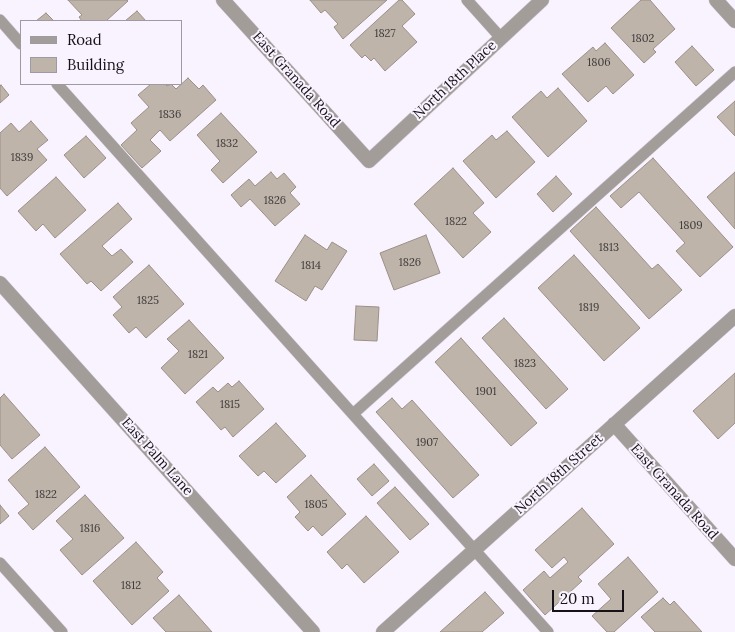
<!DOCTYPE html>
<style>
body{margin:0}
#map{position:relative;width:735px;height:632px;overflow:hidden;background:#f9f2ff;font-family:Lora,serif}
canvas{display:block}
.legend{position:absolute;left:20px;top:20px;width:162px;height:65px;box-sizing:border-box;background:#f9f2ff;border:1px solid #9e99a2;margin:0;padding:6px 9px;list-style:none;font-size:15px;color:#151317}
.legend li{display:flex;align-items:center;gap:10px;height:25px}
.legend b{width:25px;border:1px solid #9e99a2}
.scale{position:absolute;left:552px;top:590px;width:72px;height:22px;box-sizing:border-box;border:2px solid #151317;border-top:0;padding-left:6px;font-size:15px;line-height:18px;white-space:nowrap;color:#151317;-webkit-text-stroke:4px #f9f2ff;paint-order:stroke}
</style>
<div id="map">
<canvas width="735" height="632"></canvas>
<ul class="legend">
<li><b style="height:6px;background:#a39d9a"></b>Road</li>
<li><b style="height:14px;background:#beb4aa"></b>Building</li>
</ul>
<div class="scale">20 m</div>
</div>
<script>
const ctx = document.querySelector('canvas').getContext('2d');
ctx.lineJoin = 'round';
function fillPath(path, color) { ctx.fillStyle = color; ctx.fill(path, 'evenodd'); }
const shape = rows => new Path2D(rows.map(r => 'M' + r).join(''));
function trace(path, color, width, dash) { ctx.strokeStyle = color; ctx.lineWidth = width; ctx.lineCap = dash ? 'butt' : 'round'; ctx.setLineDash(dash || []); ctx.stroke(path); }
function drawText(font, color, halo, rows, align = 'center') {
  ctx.font = font + ' Lora,serif'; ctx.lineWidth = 4; ctx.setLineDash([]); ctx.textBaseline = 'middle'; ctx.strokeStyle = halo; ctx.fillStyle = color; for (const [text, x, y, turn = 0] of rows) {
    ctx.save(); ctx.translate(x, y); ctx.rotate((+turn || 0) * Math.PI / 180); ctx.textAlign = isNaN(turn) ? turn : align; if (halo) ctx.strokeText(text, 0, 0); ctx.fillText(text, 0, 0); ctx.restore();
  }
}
const building = shape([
 [68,0,127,0,128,1,106,21,82,21,79,17,82,15,68,0],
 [310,0,387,0,343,39,334,27,338,24,325,10,321,13,310,0],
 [399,0,402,0,415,14,402,26,417,42,385,71,374,58,371,61,365,55,362,58,350,45,399,0],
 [641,0,650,0,675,29,653,49,656,52,644,63,611,28,641,0],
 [137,11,146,21,125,21,137,11],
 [46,13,54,21,36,21,46,13],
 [605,43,634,75,613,94,606,86,588,102,562,74,593,47,596,51,605,43],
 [692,46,714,70,696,86,675,62,692,46],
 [188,78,199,89,203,85,216,100,170,141,160,130,150,140,161,151,142,168,121,145,137,130,131,123,149,107,138,95,151,84,165,84,167,86,171,84,176,89,188,78],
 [1,85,9,95,0,103,0,86,1,85],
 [558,88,587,121,548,157,512,117,541,91,547,98,558,88],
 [735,101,735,136,717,117,735,101],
 [221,113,257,152,223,183,211,170,220,161,197,135,221,113],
 [31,121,48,140,37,149,47,160,7,196,0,188,0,133,11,123,19,132,31,121],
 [507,131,535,162,496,198,463,161,492,135,496,140,507,131],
 [86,136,106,158,84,178,64,155,86,136],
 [653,158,733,247,700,277,676,251,685,243,639,192,621,208,610,196,653,158],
 [453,168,484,203,473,213,491,232,463,258,414,204,453,168],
 [271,172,277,179,284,173,296,187,290,193,300,204,275,226,250,199,241,207,231,195,249,179,255,186,271,172],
 [735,172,735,229,707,197,735,172],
 [556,176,572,194,553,212,537,194,556,176],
 [56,177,86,210,55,238,43,224,36,231,18,211,56,177],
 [118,203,132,219,102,246,112,256,121,249,133,262,101,291,91,281,87,284,60,254,118,203],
 [596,207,652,269,658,264,682,290,649,319,570,231,596,207],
 [305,235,327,250,332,242,347,251,322,290,315,286,306,301,275,281,305,235],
 [426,235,440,273,394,290,380,253,426,235],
 [574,255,640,328,604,361,538,288,574,255],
 [149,265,184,304,146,338,136,327,129,333,113,315,122,307,113,297,149,265],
 [356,306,379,307,377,341,354,340,356,306],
 [504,318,568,389,546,409,482,338,504,318],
 [189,320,224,358,185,394,161,368,179,351,167,339,189,320],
 [461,338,537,423,511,446,435,362,461,338],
 [735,373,735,423,718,439,693,411,735,373],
 [239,381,264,409,233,437,225,427,221,430,196,402,213,387,218,392,228,383,232,387,239,381],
 [4,394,40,435,12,459,0,445,0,398,4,394],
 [392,398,402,409,412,400,479,475,453,498,376,412,392,398],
 [276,423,306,456,276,483,264,471,258,476,239,456,276,423],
 [45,447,80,487,33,530,18,513,29,504,8,480,45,447],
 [374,464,389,481,372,496,357,479,374,464],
 [311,475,346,514,322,536,313,526,308,531,295,517,300,512,287,497,311,475],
 [395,487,429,524,410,540,377,503,395,487],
 [85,495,124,538,82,575,60,550,73,539,56,521,85,495],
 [0,505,9,516,0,524,0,505],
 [582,508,614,544,578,577,582,581,545,615,523,590,544,571,550,578,568,562,564,557,552,568,535,550,582,508],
 [366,516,399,552,364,583,347,564,342,569,327,552,366,516],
 [136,542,163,572,157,578,169,591,132,625,93,581,136,542],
 [628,557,658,592,614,632,607,632,592,616,611,599,598,584,628,557],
 [485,592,504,613,482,632,440,632,485,592],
 [179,595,212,632,166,632,153,618,179,595],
 [663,598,670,605,674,601,702,632,655,632,641,617,663,598]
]);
fillPath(building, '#beb4aa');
trace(building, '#9a9087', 1);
const service = shape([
 [467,0,501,38],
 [0,20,21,44],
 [57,84,548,632],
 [353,414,735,72],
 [0,563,62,632]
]);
const minor = shape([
 [223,0,369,161,542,0],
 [716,0,735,21],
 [0,283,313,632],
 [614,424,735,559],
 [383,632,735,316]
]);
trace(service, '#d5ceda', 12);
trace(minor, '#d5ceda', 15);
trace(service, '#a39d9a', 11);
trace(minor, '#a39d9a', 14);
drawText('11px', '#3f3b3c', null, [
 ["1827",385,34],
 ["1802",643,39],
 ["1806",599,63],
 ["1836",170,115],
 ["1832",227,144],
 ["1839",22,158],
 ["1826",275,201],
 ["1822",456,222],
 ["1809",691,226],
 ["1813",609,248],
 ["1826",410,263],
 ["1814",311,266],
 ["1825",148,301],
 ["1819",589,308],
 ["1821",198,355],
 ["1823",525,364],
 ["1901",486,392],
 ["1815",230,405],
 ["1907",427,443],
 ["1822",46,495],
 ["1805",316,505],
 ["1816",90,529],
 ["1812",131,586]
]);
drawText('14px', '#151317', '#f9f2ff', [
 ["East Granada Road",296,80,48],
 ["North 18th Place",455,80,-43],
 ["East Palm Lane",157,457,48],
 ["North 18th Street",559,474,-42],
 ["East Granada Road",674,492,48]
]);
</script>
